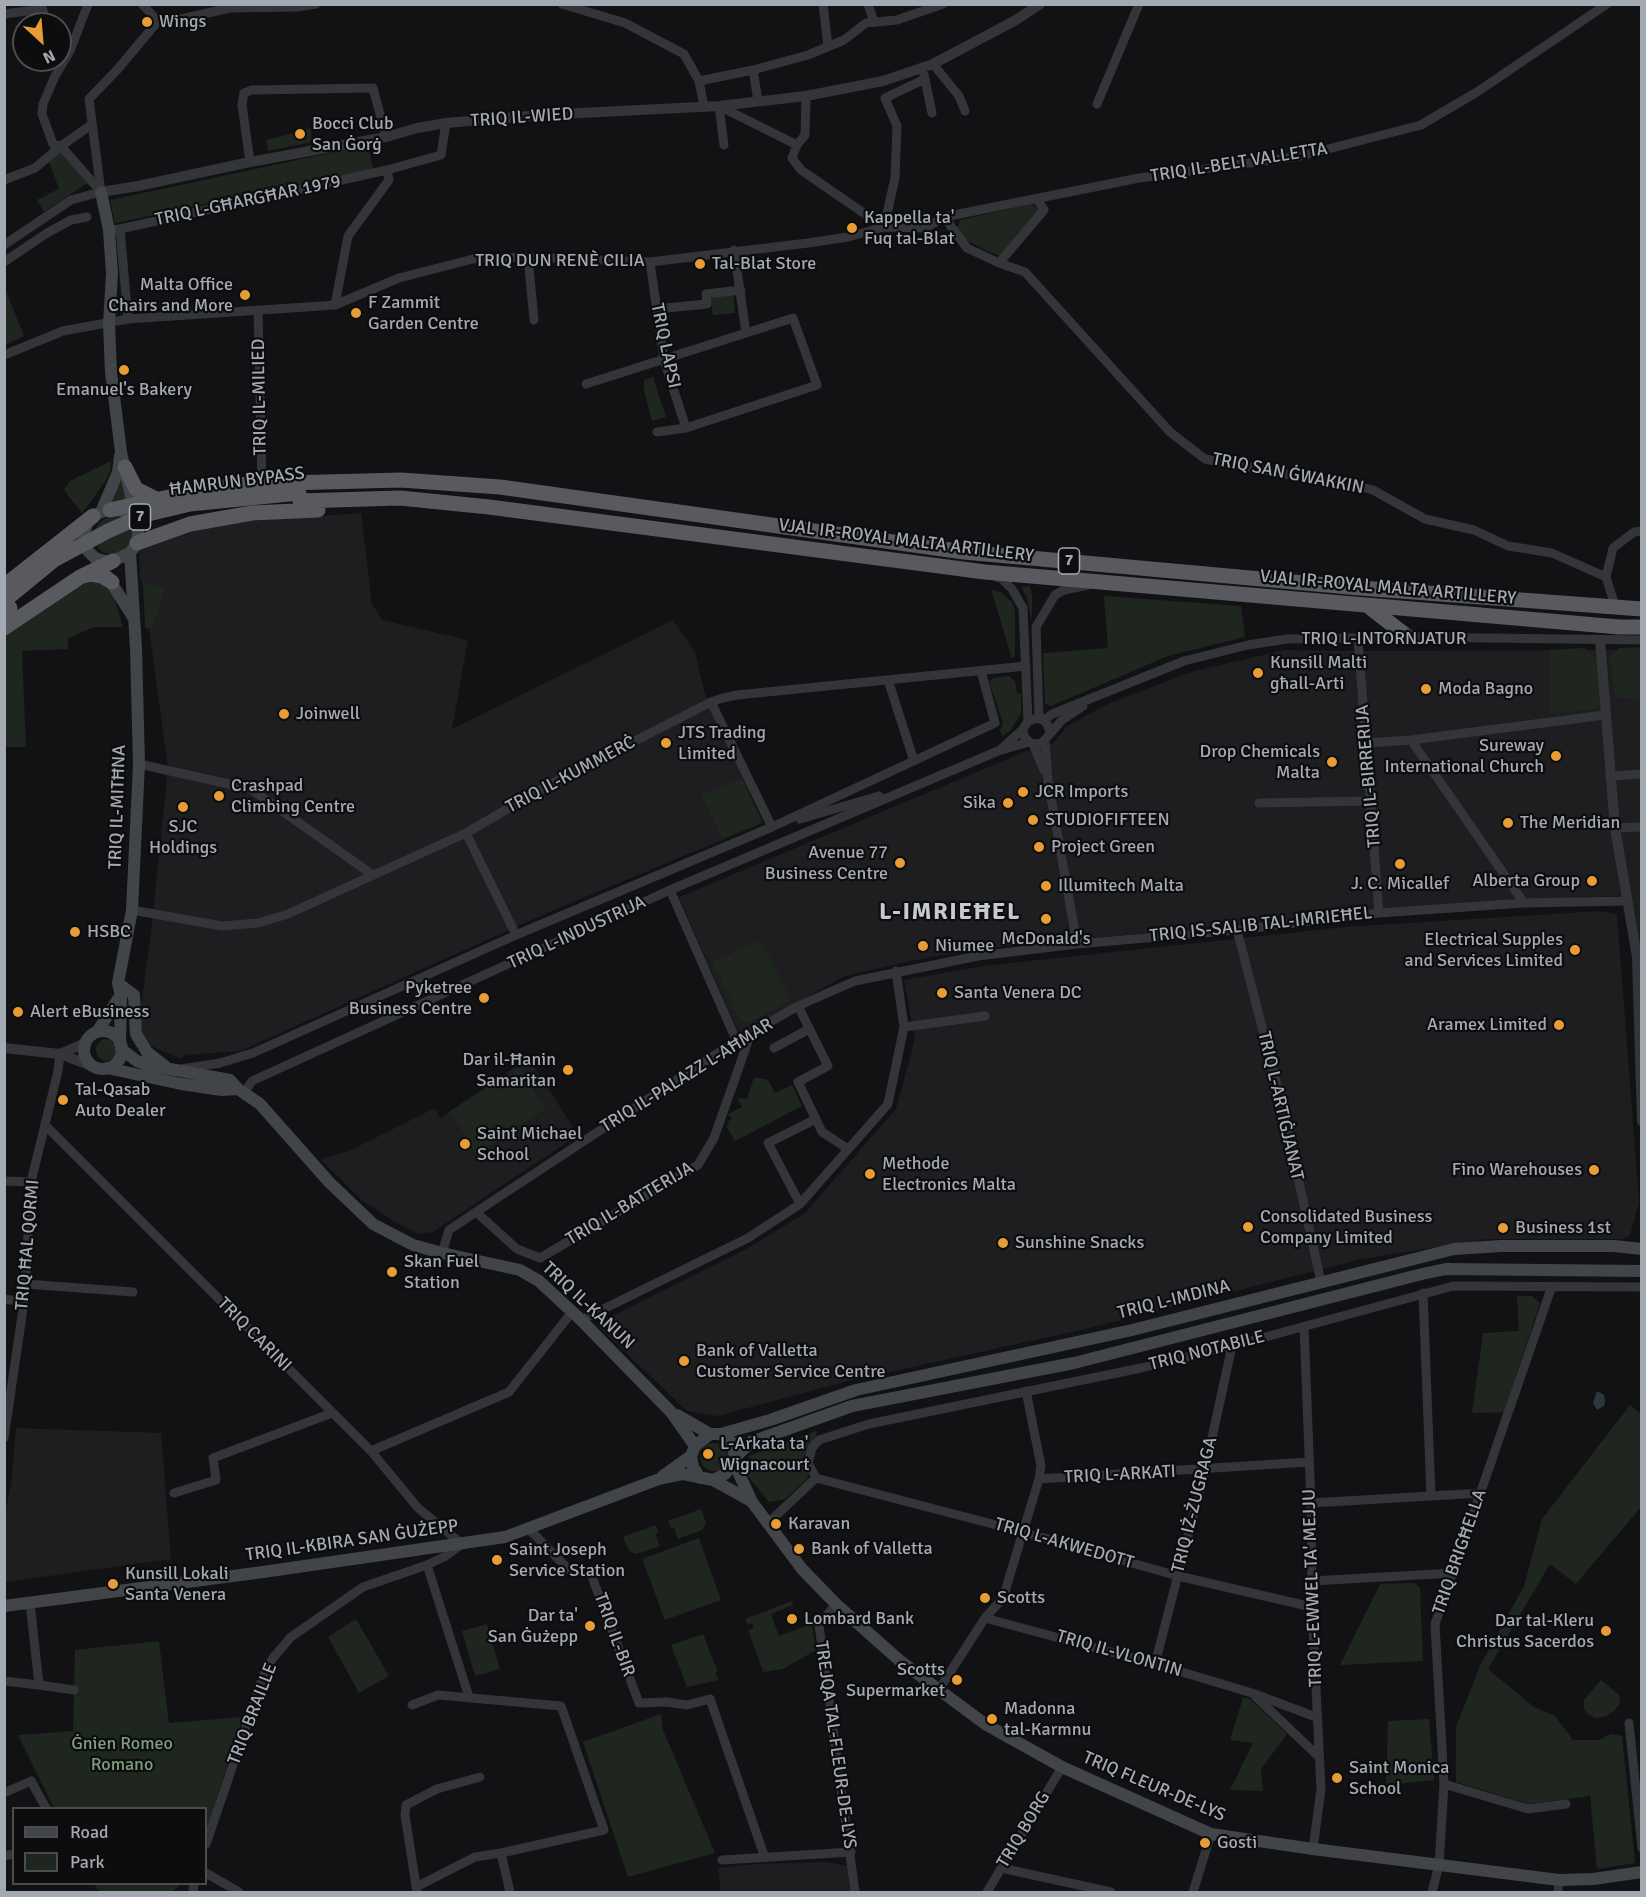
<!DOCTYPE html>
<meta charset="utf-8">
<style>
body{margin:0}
#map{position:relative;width:1646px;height:1897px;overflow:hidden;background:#121214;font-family:Signika,sans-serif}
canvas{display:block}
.frame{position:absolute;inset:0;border:6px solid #a4aab3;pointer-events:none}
.legend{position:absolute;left:12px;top:1807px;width:195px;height:78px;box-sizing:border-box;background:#0d0d0e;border:2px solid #494c50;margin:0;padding:8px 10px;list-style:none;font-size:18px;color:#a4aab3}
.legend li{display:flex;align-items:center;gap:12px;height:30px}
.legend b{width:30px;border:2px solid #494c50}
.north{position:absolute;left:12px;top:12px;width:60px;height:60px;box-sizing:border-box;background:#0d0d0e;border:2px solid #494c50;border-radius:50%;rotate:154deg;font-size:16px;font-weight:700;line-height:24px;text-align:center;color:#a4aab3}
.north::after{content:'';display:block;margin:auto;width:21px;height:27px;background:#e79c36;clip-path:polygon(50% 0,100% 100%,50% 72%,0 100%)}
</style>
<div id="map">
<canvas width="1646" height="1897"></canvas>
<div class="frame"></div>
<ul class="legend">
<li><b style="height:8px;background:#414448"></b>Road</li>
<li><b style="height:16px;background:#1f261f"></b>Park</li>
</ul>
<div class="north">N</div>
</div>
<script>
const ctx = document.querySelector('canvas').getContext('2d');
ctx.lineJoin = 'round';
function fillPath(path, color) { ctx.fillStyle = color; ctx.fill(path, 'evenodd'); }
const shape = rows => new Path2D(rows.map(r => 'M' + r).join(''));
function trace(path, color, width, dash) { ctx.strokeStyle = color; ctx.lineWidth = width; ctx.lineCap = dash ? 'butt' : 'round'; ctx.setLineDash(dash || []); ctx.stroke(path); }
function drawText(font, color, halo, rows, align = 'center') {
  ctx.font = font + ' Signika,sans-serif'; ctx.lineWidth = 4.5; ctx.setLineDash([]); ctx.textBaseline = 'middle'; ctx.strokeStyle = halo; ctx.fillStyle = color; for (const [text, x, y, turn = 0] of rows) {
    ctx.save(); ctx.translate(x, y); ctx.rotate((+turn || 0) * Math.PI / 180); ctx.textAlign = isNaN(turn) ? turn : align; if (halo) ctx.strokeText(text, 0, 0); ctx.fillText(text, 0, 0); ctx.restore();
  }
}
fillPath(shape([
 [361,513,372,604,382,620,468,640,452,729,673,620,695,652,704,691,763,823,556,909,240,1051,184,1055,182,1059,151,1046,138,1027,151,933,168,768,143,584,140,579,139,548,195,525],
 [1286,650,1348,651,1641,650,1641,951,1631,895,1386,908,1272,921,1016,945,924,958,845,976,739,1034,679,897,1022,753,1053,743,1067,726,1110,703,1194,671],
 [1600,911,1617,914,1639,1202,1630,1235,1623,1239,1487,1239,1362,1259,1081,1330,844,1382,718,1416,687,1411,596,1324,748,1248,805,1213,896,1109,915,1039,904,980,983,966,1345,927],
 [532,1063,578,1135,433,1232,418,1234,392,1220,363,1201,320,1159,347,1152,435,1108,440,1118,515,1067],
 [16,1428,161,1433,171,1559,6,1582,5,1515,11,1485],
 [827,1862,847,1866,850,1892,721,1892,718,1868,757,1864]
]), '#1e1e20');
fillPath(shape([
 [311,128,312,142,268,151,266,140],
 [368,145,373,169,115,223,110,200],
 [62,150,89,182,44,212,37,200,59,189,49,162],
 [1032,204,1039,210,999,256,967,241,957,229,960,220],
 [4,286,24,336,5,345,4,345],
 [733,292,735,313,713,315,710,295],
 [653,377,666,417,652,421,644,390,644,380],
 [111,461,110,471,105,482,82,513,64,490,70,481],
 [122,472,126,500,110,504],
 '94 536a19 19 0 1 1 38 0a19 19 0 1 1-38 0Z',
 [90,580,104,585,113,595,123,627,94,627,68,638,68,649,22,651,26,747,5,747,5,632,56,595],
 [143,583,165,589,154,624,148,629,145,627],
 [1030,586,1032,596,1032,622,1027,598,1021,587],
 [991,589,1002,593,1012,602,1015,611,1015,655,1012,659],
 [1104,596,1241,606,1245,637,1168,656,1051,706,1045,704,1043,653,1108,648],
 [1641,647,1641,700,1615,697,1610,656,1619,648],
 [1584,648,1597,658,1601,701,1597,709,1550,714,1549,650],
 [1009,676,1015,681,1017,693,1021,693,1021,713,1011,730,1003,736,1000,731,1003,723,989,682,993,678],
 [742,779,760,818,760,823,723,838,701,795],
 [761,940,791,1000,751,1022,740,1020,713,962],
 '96 1050a11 11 0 1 1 22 0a11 11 0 1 1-22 0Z',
 [520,1068,546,1109,476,1153,450,1111],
 [754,1077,768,1080,775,1093,792,1085,802,1106,735,1141,726,1126,729,1124,728,1121,732,1119,728,1114,742,1107,738,1101,740,1098,747,1099],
 [1517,1296,1532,1296,1540,1303,1504,1412,1472,1413,1483,1333,1519,1331],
 [1630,1405,1641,1414,1641,1507,1576,1584,1550,1564,1488,1669,1534,1707,1555,1716,1573,1740,1599,1740,1611,1734,1622,1736,1635,1863,1597,1869,1590,1796,1529,1804,1456,1782,1456,1727,1480,1666,1524,1586,1542,1519],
 [816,1431,817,1434,804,1456,809,1472,807,1479,785,1499,769,1502,747,1475,749,1456],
 '700 1457a14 14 0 1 1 28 0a14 14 0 1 1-28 0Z',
 [701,1509,706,1523,702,1530,678,1539,674,1528,671,1528,668,1521],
 [656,1525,658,1533,655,1534,660,1546,636,1554,629,1551,623,1537],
 [699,1538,721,1600,665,1620,642,1559],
 [1415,1583,1420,1588,1423,1661,1340,1665,1380,1584],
 [792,1601,793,1605,771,1614,779,1636,812,1624,816,1650,783,1669,763,1672,748,1630,754,1628,752,1623,748,1625,745,1619],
 [356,1619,389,1676,359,1693,328,1637],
 [487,1624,500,1669,475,1676,462,1631],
 [703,1634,718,1672,715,1673,719,1680,687,1687,671,1645],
 [159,1641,169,1723,243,1717,206,1831,206,1808,54,1808,18,1735,73,1731,75,1650],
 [1601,1680,1619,1695,1620,1703,1614,1711,1604,1717,1596,1718,1589,1715,1584,1708,1584,1700],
 [1243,1698,1249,1698,1287,1734,1261,1769,1263,1791,1230,1790,1253,1743,1230,1740],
 [661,1714,663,1730,715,1853,628,1877,583,1742],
 [1429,1719,1434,1780,1386,1785,1388,1721],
 [94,1884,182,1884,171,1892,103,1892,97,1889]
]), '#1f261f');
fillPath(shape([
 [1597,1391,1604,1395,1605,1401,1604,1406,1597,1410,1593,1403]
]), '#2c363b');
trace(shape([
 [41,4,47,24],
 [142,4,158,21,176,20,230,8,297,7,316,4],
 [562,4,625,23,684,54,699,81,704,107],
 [823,4,828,47],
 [868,4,874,22],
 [4,14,42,9],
 [933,64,959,96,965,111],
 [753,70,758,101],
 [924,75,932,113],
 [699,81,753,70,808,55,844,40,866,23,897,20,943,4],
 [806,96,805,135,797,145,792,158,801,170,884,227,895,178,897,126,885,98,925,79],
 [1097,104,1139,4],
 [719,106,797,145],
 [719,106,724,145],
 [61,146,53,144,42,114,43,104,55,76,70,51,88,4],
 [61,146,101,192],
 [250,162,242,105,244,93,252,90,373,88,386,137],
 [4,180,35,168,61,146,91,125],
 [101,192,89,99,117,70,158,21],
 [944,217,967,248,999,263,1025,272,1170,432,1205,459,1302,477,1344,482,1373,490,1425,519,1474,530,1508,546,1552,553,1606,577,1616,609],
 [120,229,128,319],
 [109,230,120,229,387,170,441,155,446,123],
 [4,245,71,200,101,192],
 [734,250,746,333],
 [528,257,534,320],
 [4,262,47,233,71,220,87,217],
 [650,262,664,360,686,428],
 [999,263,1044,210,1037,199],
 [335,305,348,236,389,180,387,170],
 [656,309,707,304,706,294,741,290],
 [258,310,262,484],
 [4,355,63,331,128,319,335,305,399,278,473,259,528,257,650,262,808,243,848,237,884,227,926,228,944,217,1139,178,1301,156,1421,125,1477,92,1607,4],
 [586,384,793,318,817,385,686,428,657,432],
 [995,576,1002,579,1012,589,1023,608,1028,721],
 [1606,577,1613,548,1634,532,1642,531],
 [1358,639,1379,913],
 [888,680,914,761],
 [711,702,772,827],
 [1039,718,1036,627,1055,595,1064,590,1088,585],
 [1044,720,1052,714,1184,661,1248,645,1287,639,1408,637,1642,640],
 [1050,733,1047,723,1039,718,1028,721,1023,729,1024,736,1029,742,1035,744,1042,743,1062,720,1083,706],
 [1411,740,1524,903],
 [1045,742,1048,781,1077,944],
 [1365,743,1411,740,1605,715],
 [1033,744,1044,770],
 [1000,750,1023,729],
 [139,764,251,789,373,875],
 [1610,776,1642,774],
 [1259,803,1371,801],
 [800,819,879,796],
 [1615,828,1642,827],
 [466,833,516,935],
 [670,890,737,1042],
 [132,910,222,926,258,923,288,914,466,833,545,787,711,702,723,698,737,695,1026,666],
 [1237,930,1282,1105,1321,1282],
 [798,1006,828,1066,798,1082,822,1132,848,1149],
 [904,1027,985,1016],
 [774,1048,809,1029],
 [181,1069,220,1063,253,1053,516,935,772,827,995,723,981,671],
 [244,1093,252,1081,670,890,998,751,1029,742],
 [45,1125,371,1451,418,1508,462,1544,446,1556,427,1565,363,1587,291,1637,273,1658,265,1671,206,1844],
 [4,1181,31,1182],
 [800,1204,768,1143,816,1119],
 [476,1212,517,1249,540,1258,698,1165,714,1138,751,1033],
 [442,1253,449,1230,476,1212,730,1045,798,1006,855,981,978,956,1077,944,1237,930,1379,913,1524,903,1628,901],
 [26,1284,133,1292],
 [1423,1293,1431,1495],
 [4,1299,24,1302],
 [581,1320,748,1238,800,1204,888,1104,904,1027,896,971],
 [1304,1326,1311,1503,1312,1607,1321,1789,1313,1849],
 [4,1438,24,1302,31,1182,58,1071,60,1054],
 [371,1451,509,1392,572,1312],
 [816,1478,808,1463,812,1448,819,1440,869,1424,1141,1368,1232,1346,1453,1286,1642,1287],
 [816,1478,1023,1532,1178,1576,1312,1607],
 [1039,1479,1309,1462],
 [174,1493,216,1480,213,1458,332,1413],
 [1311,1503,1482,1493],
 [767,1524,816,1478],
 [529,1529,568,1569,591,1574,639,1703,667,1702,687,1705,710,1699,765,1858],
 [427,1565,469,1697],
 [1311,1581,1454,1573],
 [836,1604,819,1625,855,1892],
 [985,1618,1155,1664,1252,1693,1316,1717],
 [1155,1664,1205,1470,1232,1346],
 [4,1681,39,1685,30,1603],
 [39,1685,74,1690],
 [938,1691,985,1618,1003,1598,1039,1479,1041,1466,1026,1391],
 [1255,1696,1318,1756],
 [412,1705,438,1695,561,1706,604,1830,501,1853,475,1857,416,1887],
 [1629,1723,1642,1848],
 [1444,1784,1528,1809,1566,1804],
 [4,1793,31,1781,46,1808],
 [501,1853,510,1892],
 [4,1856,14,1854],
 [722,1860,851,1852],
 [1001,1868,1111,1892],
 [206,1873,239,1892],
 [193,1892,194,1884],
 [417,1892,405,1815,406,1805,437,1789,480,1777],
 [987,1892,1062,1767],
 [1193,1892,1211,1834],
 [1432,1892,1439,1865,1444,1784,1435,1624,1552,1286],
 [1558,1892,1559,1880]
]), '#333538', 9);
trace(shape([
 [101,192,138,186,250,162,386,137,417,128,446,123,541,115,719,106,806,96,883,81,933,64,1016,20,1040,4],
 [1600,640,1615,828,1637,957,1642,1121],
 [4,1048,60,1054,92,1066],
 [60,1054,85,1043]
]), '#333538', 10);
trace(shape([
 [101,192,109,230,112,273,109,324,111,372,121,452,138,527],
 [110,510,124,511,132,517,138,527,138,537,137,543,130,553,113,561,104,561,95,558,88,551,84,543,84,533,87,524,93,516,101,512,110,510],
 [101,512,118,472,120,456],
 [107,576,133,617],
 [118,983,134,995,136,1034,147,1052,166,1067],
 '84 1050a19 19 0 1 1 38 0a19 19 0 1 1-38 0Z',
 [97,1032,120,996],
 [120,1044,121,995,118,983,132,910,139,764,136,648,130,553],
 [121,1049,137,1061,148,1065,230,1080,238,1089,260,1104,329,1182,373,1224,413,1245,442,1253,520,1270,539,1281,581,1320,671,1412,695,1446],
 [107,1068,181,1084,222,1090,238,1089],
 [677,1415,710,1434],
 [735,1457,751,1442,852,1406,1074,1363,1422,1274,1446,1269,1642,1271],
 [734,1463,752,1502,802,1569,836,1604,899,1660,985,1724,1062,1767,1211,1834,1313,1849,1559,1880,1593,1879,1642,1872],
 [663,1476,691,1456],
 [700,1478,693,1467,691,1456,695,1446,710,1434,721,1434,770,1420,856,1390,1132,1330,1454,1249,1501,1246,1614,1246,1642,1249],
 [713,1480,751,1501],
 [4,1606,263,1572,505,1537,659,1479,683,1474,713,1480,725,1474,734,1463,735,1457,732,1443,721,1434]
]), '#414448', 12);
trace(shape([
 [125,467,136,489,156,499],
 [300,501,400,498,489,507,985,572,1619,627,1642,627],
 [110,510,196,491,248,484,401,480,500,487,964,552,1360,588,1642,609],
 [137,543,190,524,252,513,318,510],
 [83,576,91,574,102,576,112,582],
 [4,586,93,516],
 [1368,606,1408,637],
 [4,613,10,608],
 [4,628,80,577,113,561]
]), '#585a60', 15);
trace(shape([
 [4,601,54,560,108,531,144,515,190,504,299,493]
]), '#585a60', 15);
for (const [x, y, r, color] of [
 [147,22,6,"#e79c36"],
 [300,134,6,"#e79c36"],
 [852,228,6,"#e79c36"],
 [700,264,6,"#e79c36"],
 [245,295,6,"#e79c36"],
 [356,313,6,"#e79c36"],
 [124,370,6,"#e79c36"],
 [1258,673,6,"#e79c36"],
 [1426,689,6,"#e79c36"],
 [284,714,6,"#e79c36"],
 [666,743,6,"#e79c36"],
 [1556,756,6,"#e79c36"],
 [1332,762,6,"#e79c36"],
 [1023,792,6,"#e79c36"],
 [219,796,6,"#e79c36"],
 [1008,803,6,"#e79c36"],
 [183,807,6,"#e79c36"],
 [1033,820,6,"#e79c36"],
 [1508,823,6,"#e79c36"],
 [1039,847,6,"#e79c36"],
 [900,863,6,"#e79c36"],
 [1400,864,6,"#e79c36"],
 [1592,881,6,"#e79c36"],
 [1046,886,6,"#e79c36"],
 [1046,919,6,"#e79c36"],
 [75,932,6,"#e79c36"],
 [923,946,6,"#e79c36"],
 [1575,950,6,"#e79c36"],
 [942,993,6,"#e79c36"],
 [484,998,6,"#e79c36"],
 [18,1012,6,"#e79c36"],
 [1559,1025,6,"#e79c36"],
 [568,1070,6,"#e79c36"],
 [63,1100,6,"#e79c36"],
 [465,1144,6,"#e79c36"],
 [1594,1170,6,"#e79c36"],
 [870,1174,6,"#e79c36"],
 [1248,1227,6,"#e79c36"],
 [1503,1228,6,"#e79c36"],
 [1003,1243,6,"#e79c36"],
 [392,1272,6,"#e79c36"],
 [684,1361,6,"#e79c36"],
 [708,1454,6,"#e79c36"],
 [776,1524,6,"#e79c36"],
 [799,1549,6,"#e79c36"],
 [497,1560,6,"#e79c36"],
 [113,1584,6,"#e79c36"],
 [985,1598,6,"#e79c36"],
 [792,1619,6,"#e79c36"],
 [590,1626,6,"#e79c36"],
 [1606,1631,6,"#e79c36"],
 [957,1680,6,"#e79c36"],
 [992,1719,6,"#e79c36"],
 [1337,1778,6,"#e79c36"],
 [1205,1843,6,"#e79c36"]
]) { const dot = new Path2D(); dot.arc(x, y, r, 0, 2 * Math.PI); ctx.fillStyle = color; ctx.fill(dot); trace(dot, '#0d0d0e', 2); }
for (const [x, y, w] of [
 [140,517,21],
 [1069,561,21]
]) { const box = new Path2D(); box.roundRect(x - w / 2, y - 13, w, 26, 4.5); ctx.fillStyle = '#0d0d0e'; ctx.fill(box); trace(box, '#a4aab3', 1.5); }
drawText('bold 16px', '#a4aab3', null, [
 ["7",140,517],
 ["7",1069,561]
]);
drawText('18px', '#a4aab3', '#0d0d0e', [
 ["Wings",159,22],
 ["Bocci Club",312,124],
 ["San Ġorġ",312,145],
 ["Kappella ta'",864,218],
 ["Fuq tal-Blat",864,239],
 ["Tal-Blat Store",712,264],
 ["Malta Office",233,285,"right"],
 ["Chairs and More",233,306,"right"],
 ["F Zammit",368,303],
 ["Garden Centre",368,324],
 ["Emanuel's Bakery",124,390,"center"],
 ["Kunsill Malti",1270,663],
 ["għall-Arti",1270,684],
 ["Moda Bagno",1438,689],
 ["Joinwell",296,714],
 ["JTS Trading",678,733],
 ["Limited",678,754],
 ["Sureway",1544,746,"right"],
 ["International Church",1544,767,"right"],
 ["Drop Chemicals",1320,752,"right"],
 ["Malta",1320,773,"right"],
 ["Crashpad",231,786],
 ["Climbing Centre",231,807],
 ["JCR Imports",1035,792],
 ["Sika",996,803,"right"],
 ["STUDIOFIFTEEN",1045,820],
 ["The Meridian",1520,823],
 ["SJC",183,827,"center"],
 ["Holdings",183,848,"center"],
 ["Project Green",1051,847],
 ["Avenue 77",888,853,"right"],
 ["Business Centre",888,874,"right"],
 ["Alberta Group",1580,881,"right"],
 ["J. C. Micallef",1400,884,"center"],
 ["Illumitech Malta",1058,886],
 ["HSBC",87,932],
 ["McDonald's",1046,939,"center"],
 ["Electrical Supples",1563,940,"right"],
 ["and Services Limited",1563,961,"right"],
 ["Niumee",935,946],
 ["Pyketree",472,988,"right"],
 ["Business Centre",472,1009,"right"],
 ["Santa Venera DC",954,993],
 ["Alert eBusiness",30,1012],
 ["Aramex Limited",1547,1025,"right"],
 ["Dar il-Ħanin",556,1060,"right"],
 ["Samaritan",556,1081,"right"],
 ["Tal-Qasab",75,1090],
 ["Auto Dealer",75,1111],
 ["Saint Michael",477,1134],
 ["School",477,1155],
 ["Methode",882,1164],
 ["Electronics Malta",882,1185],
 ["Fino Warehouses",1582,1170,"right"],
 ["Consolidated Business",1260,1217],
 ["Company Limited",1260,1238],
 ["Business 1st",1515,1228],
 ["Sunshine Snacks",1015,1243],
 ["Skan Fuel",404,1262],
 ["Station",404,1283],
 ["Bank of Valletta",696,1351],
 ["Customer Service Centre",696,1372],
 ["L-Arkata ta'",720,1444],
 ["Wignacourt",720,1465],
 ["Karavan",788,1524],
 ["Bank of Valletta",811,1549],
 ["Saint Joseph",509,1550],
 ["Service Station",509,1571],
 ["Kunsill Lokali",125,1574],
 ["Santa Venera",125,1595],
 ["Scotts",997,1598],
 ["Dar ta'",578,1616,"right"],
 ["San Ġużepp",578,1637,"right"],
 ["Lombard Bank",804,1619],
 ["Dar tal-Kleru",1594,1621,"right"],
 ["Christus Sacerdos",1594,1642,"right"],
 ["Scotts",945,1670,"right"],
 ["Supermarket",945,1691,"right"],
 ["Madonna",1004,1709],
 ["tal-Karmnu",1004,1730],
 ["Saint Monica",1349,1768],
 ["School",1349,1789],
 ["Gosti",1217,1843]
], 'left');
drawText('18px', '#a4aab3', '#0d0d0e', [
 ["TRIQ IL-WIED",522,118,-4],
 ["TRIQ IL-BELT VALLETTA",1239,163,-9],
 ["TRIQ L-GĦARGĦAR 1979",248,201,-12],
 ["TRIQ DUN RENÈ CILIA",560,261],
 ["TRIQ LAPSI",665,346,78],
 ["TRIQ IL-MILIED",260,397,-91],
 ["TRIQ SAN ĠWAKKIN",1288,474,11],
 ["ĦAMRUN BYPASS",237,482,-7],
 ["VJAL IR-ROYAL MALTA ARTILLERY",906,541,7],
 ["VJAL IR-ROYAL MALTA ARTILLERY",1388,588,5],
 ["TRIQ L-INTORNJATUR",1384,639],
 ["TRIQ IL-KUMMERĊ",571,775,-28],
 ["TRIQ IL-BIRRERIJA",1369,776,-95],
 ["TRIQ IL-MITĦNA",118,807,-88],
 ["TRIQ IS-SALIB TAL-IMRIEĦEL",1261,925,-6],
 ["TRIQ L-INDUSTRIJA",577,933,-25],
 ["TRIQ IL-PALAZZ L-AĦMAR",687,1076,-32],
 ["TRIQ L-ARTIĠJANAT",1280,1106,77],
 ["TRIQ IL-BATTERIJA",630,1204,-31],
 ["TRIQ ĦAL QORMI",28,1245,-85],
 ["TRIQ L-IMDINA",1174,1300,-14],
 ["TRIQ IL-KANUN",588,1306,43],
 ["TRIQ CARINI",254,1335,45],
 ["TRIQ NOTABILE",1207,1351,-14],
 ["TRIQ L-ARKATI",1120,1475,-3],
 ["TRIQ IŻ-ŻUGRAGA",1195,1505,-76],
 ["TRIQ IL-KBIRA SAN ĠUŻEPP",352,1541,-8],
 ["TRIQ L-AKWEDOTT",1064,1544,16],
 ["TRIQ BRIGĦELLA",1460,1552,-71],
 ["TRIQ L-EWWEL TA' MEJJU",1313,1588,-92],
 ["TRIQ IL-BIR",614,1635,70],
 ["TRIQ IL-VLONTIN",1119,1654,16],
 ["TRIQ BRAILLE",253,1714,-69],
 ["TREJQA TAL-FLEUR-DE-LYS",835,1745,82],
 ["TRIQ FLEUR-DE-LYS",1154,1787,23],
 ["TRIQ BORG",1024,1830,-59]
]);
drawText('18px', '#7d9e7c', '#0d0d0e', [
 ["Ġnien Romeo",122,1744],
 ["Romano",122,1765]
]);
ctx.letterSpacing = '1.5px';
drawText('bold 24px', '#c5c9d0', '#0d0d0e', [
 ["L-IMRIEĦEL",950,913]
]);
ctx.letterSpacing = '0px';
</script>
